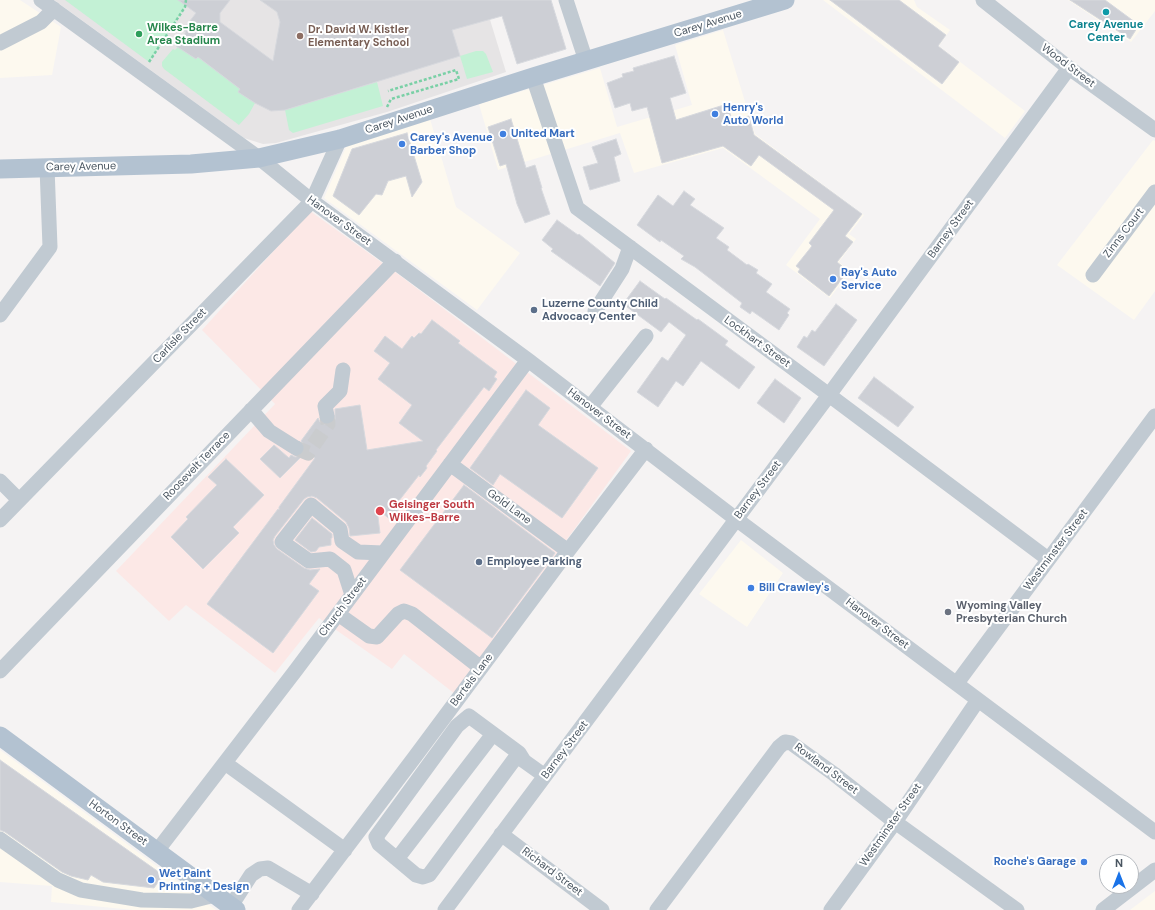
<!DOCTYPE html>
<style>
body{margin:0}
#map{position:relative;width:1155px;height:910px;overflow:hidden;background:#f5f3f3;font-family:"DM Sans",sans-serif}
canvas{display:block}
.north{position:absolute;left:1099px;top:854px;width:40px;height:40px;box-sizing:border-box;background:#fff;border:1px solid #b7bbc0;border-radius:50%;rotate:0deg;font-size:11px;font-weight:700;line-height:16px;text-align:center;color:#4a5661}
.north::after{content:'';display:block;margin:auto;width:14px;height:18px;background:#1a73e8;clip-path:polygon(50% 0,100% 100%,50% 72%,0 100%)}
</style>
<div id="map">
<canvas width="1155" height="910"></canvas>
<div class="north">N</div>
</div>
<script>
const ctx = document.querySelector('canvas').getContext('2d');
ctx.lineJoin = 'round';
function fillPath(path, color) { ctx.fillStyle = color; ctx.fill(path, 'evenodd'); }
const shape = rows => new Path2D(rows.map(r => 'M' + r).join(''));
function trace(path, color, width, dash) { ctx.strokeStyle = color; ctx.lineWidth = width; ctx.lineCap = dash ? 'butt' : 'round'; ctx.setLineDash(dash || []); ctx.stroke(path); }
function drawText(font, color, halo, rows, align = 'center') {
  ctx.font = font + ' "DM Sans",sans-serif'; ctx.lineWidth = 4; ctx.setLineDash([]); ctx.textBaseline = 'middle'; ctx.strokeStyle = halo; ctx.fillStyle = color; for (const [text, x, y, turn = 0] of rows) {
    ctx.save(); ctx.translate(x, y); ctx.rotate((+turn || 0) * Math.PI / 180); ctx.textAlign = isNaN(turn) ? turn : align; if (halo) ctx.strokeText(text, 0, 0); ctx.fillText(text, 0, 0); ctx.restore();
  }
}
fillPath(shape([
 [0,0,20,0,61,27,52,75,0,78],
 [823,0,914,0,917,7,950,30,939,46,1025,111,1005,138],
 [1068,0,1155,0,1155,11,1131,42],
 [723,30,755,134,864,215,849,234,856,239,839,262,850,271,830,298,786,265,820,219,723,148,634,173,620,133,498,170,479,104,600,68,617,127,692,105,675,45],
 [430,119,456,207,520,253,477,310,324,198,347,145],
 [1153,140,1155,141,1155,291,1134,320,1057,265],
 [741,540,783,573,747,627,699,594],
 [0,750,216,910,134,910,51,902,52,886,0,882],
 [1155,891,1155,910,1130,910]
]), '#fdf9ef');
fillPath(shape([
 [54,0,484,0,506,72,387,112,276,143,263,144,244,138]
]), '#e6e4e5');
fillPath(shape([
 [310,211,398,274,631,451,455,694,404,654,392,669,319,618,275,673,186,605,169,621,116,571,275,404,202,330]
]), '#fce8e6');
fillPath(shape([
 [65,0,186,0,185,7,149,62],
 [178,47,196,59,198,57,240,89,239,92,255,103,249,114,239,125,164,69,162,66,162,62,173,49,175,50],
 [476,51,483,51,486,54,493,72,467,79,460,56],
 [377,82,383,106,293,133,289,130,285,110]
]), '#c3f1d5');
const building = shape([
 [178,0,230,0,220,13,220,22,273,61,280,22,277,12,260,0,551,0,566,49,517,64,502,16,452,30,460,56,285,110,271,111,255,103,238,92,240,89,198,57,196,59,176,46,186,32,183,30,196,13,178,0],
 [830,0,899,0,946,35,938,46,959,62,942,84,830,0],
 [1070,0,1105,0,1139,25,1130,39,1070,0],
 [674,56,686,93,670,98,676,120,727,104,732,120,749,116,754,135,862,214,845,236,853,242,837,262,848,271,829,296,798,272,800,269,796,266,812,246,809,243,834,210,759,155,751,166,723,146,662,163,647,107,632,111,630,103,615,108,607,83,623,77,622,74,634,71,633,68,674,56],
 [511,119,526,168,535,165,542,188,541,188,550,214,525,223,517,204,506,164,500,166,488,127,511,119],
 [407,133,422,182,412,197,406,176,388,181,382,195,376,194,359,215,333,196,352,149,407,133],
 [616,139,621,154,614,157,620,181,590,190,583,167,598,163,592,147,616,139],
 [684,191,695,199,690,205,724,228,716,238,729,247,727,250,747,265,748,264,758,270,756,273,772,284,766,292,790,309,787,313,789,315,779,330,752,311,750,314,740,307,742,303,695,267,681,259,684,256,661,240,660,242,637,225,658,195,673,206,684,191],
 [557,220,578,235,579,234,615,263,600,286,551,251,553,249,542,240,557,220],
 [640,281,665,299,666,298,697,320,698,319,728,341,725,345,755,367,739,389,701,361,683,386,676,381,658,407,637,392,662,357,668,361,686,335,669,322,661,332,623,304,640,281],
 [836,304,857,320,824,366,797,347,804,336,807,338,812,330,815,332,836,304],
 [432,320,460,341,458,343,497,372,494,377,497,379,489,391,484,387,436,450,437,451,426,466,427,468,420,477,419,475,398,502,402,505,391,520,377,509,380,533,350,536,349,528,346,522,317,498,312,496,307,497,304,499,275,536,273,540,274,545,277,549,304,568,310,570,320,569,309,584,319,591,273,653,207,604,278,509,279,510,279,507,315,458,307,451,280,478,260,459,274,445,289,458,291,455,295,457,301,456,303,453,305,449,304,444,301,441,318,418,320,422,324,424,329,425,333,423,335,419,335,409,360,405,367,450,423,441,399,423,412,405,378,379,390,363,374,351,385,336,402,349,412,336,414,338,419,333,421,334,432,320],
 [874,377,914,407,898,427,858,398,874,377],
 [775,379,801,398,784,423,757,403,775,379],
 [526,390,550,408,538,425,598,468,562,518,500,474,493,485,470,468,526,390],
 [226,459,264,495,233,527,239,533,203,569,171,537,188,519,186,517,217,485,208,477,226,459],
 [464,485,555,553,492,638,400,570,464,485],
 [312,518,332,534,332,538,331,538,331,545,319,547,316,551,311,552,295,540,312,518],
 [0,760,163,875,154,888,103,882,91,875,88,880,71,876,62,872,5,832,0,830,0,760]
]);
fillPath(building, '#cdcfd5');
trace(building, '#d7d9de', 1);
trace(shape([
 [296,448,308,453,328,424,327,416]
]), '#caccce', 15, [15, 8]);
trace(shape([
 [149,62,185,7,186,0],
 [387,107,391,99,459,79,456,70,388,91]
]), '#7ad0a6', 2.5, [3, 2]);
trace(shape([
 [41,0,259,158,312,201,528,360,736,519,1155,832],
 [566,0,586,61],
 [983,0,1069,68,1155,130],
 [0,43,41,22,54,9],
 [533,77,577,208,829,395,1048,559],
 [1093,275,1155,192],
 [595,311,622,269,630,247],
 [0,315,50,247,47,167],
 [590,407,646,336],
 [251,410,269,431,296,448],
 [327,416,325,406,340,391,343,370],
 [450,464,568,551],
 [0,481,19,500],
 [0,520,312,201,340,139],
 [352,595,344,570,330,559,309,561,282,542,311,505,340,529,342,541,358,552,383,553],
 [338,614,369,636,377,637,398,614,404,611,412,614,481,668],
 [0,671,395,261],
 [957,683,1155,416],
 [519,753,429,875,423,877,416,875,379,844,376,837,457,726,469,716,519,753,524,761,545,776],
 [225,763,345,850],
 [501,834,602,910],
 [0,839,58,880,81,890,142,900,191,901,215,895],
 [157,851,296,670,528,360],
 [397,859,493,734],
 [231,906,251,875,260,869,268,868,312,894],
 [299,910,414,758,568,551,646,449],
 [445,910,829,395,1069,68],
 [657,910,779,747,785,742,791,743,834,774,895,822,1017,910],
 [831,910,895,822,978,700],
 [1103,910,1155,870]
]), '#c1cad2', 15);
trace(shape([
 [0,169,191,164,259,158,340,139,533,77,785,0],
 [0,736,236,910]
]), '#b3c2d1', 19);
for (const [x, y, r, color] of [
 [1106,12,4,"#0f9aa8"],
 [139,34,4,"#2e9e5b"],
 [300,36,4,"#8d6e63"],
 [715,114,4,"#3f7fe0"],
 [503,134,4,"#3f7fe0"],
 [402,144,4,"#3f7fe0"],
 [833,279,4,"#3f7fe0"],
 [534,310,4,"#5c6f8a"],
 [380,511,5,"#e0444e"],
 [479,562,4,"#5c6f8a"],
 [751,588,4,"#3f7fe0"],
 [948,612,4,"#6b7280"],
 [1084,862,4,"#3f7fe0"],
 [151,880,4,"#3f7fe0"]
]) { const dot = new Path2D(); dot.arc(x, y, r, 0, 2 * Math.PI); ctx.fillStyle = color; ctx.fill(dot); trace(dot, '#fff', 1.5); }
drawText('11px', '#4a5661', '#fff', [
 ["Carey Avenue",708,24,-17],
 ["Wood Street",1068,66,37],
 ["Carey Avenue",399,120,-18],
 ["Carey Avenue",81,167,-1],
 ["Hanover Street",339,221,36],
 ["Barney Street",951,229,-54],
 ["Zinns Court",1124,233,-53],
 ["Carlisle Street",180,336,-46],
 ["Lockhart Street",757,342,36],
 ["Hanover Street",599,414,37],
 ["Roosevelt Terrace",197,466,-46],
 ["Barney Street",758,490,-53],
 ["Gold Lane",509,507,36],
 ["Westminster Street",1056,550,-53],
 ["Church Street",343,607,-53],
 ["Hanover Street",877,624,37],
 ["Bertels Lane",472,680,-53],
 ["Barney Street",565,750,-53],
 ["Rowland Street",826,769,37],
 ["Horton Street",118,823,36],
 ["Westminster Street",891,825,-55],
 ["Richard Street",552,872,37]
]);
drawText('bold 11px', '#0d838f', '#fff', [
 ["Carey Avenue",1106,25],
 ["Center",1106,38]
]);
drawText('bold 11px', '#27864d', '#fff', [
 ["Wilkes-Barre",147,28],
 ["Area Stadium",147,41]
], 'left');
drawText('bold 11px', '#785e54', '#fff', [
 ["Dr. David W. Kistler",308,30],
 ["Elementary School",308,43]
], 'left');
drawText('bold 11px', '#366cbe', '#fff', [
 ["Henry's",723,108],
 ["Auto World",723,121],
 ["United Mart",511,134],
 ["Carey's Avenue",410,138],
 ["Barber Shop",410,151],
 ["Ray's Auto",841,273],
 ["Service",841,286],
 ["Bill Crawley's",759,588],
 ["Roche's Garage",1076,862,"right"],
 ["Wet Paint",159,874],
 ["Printing + Design",159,887]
], 'left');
drawText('bold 11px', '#4e5e75', '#fff', [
 ["Luzerne County Child",542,304],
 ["Advocacy Center",542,317],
 ["Employee Parking",487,562]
], 'left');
drawText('bold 11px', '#be3a42', '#fff', [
 ["Geisinger South",389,505],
 ["Wilkes-Barre",389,518]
], 'left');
drawText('bold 11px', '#5b616d', '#fff', [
 ["Wyoming Valley",956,606],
 ["Presbyterian Church",956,619]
], 'left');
</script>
